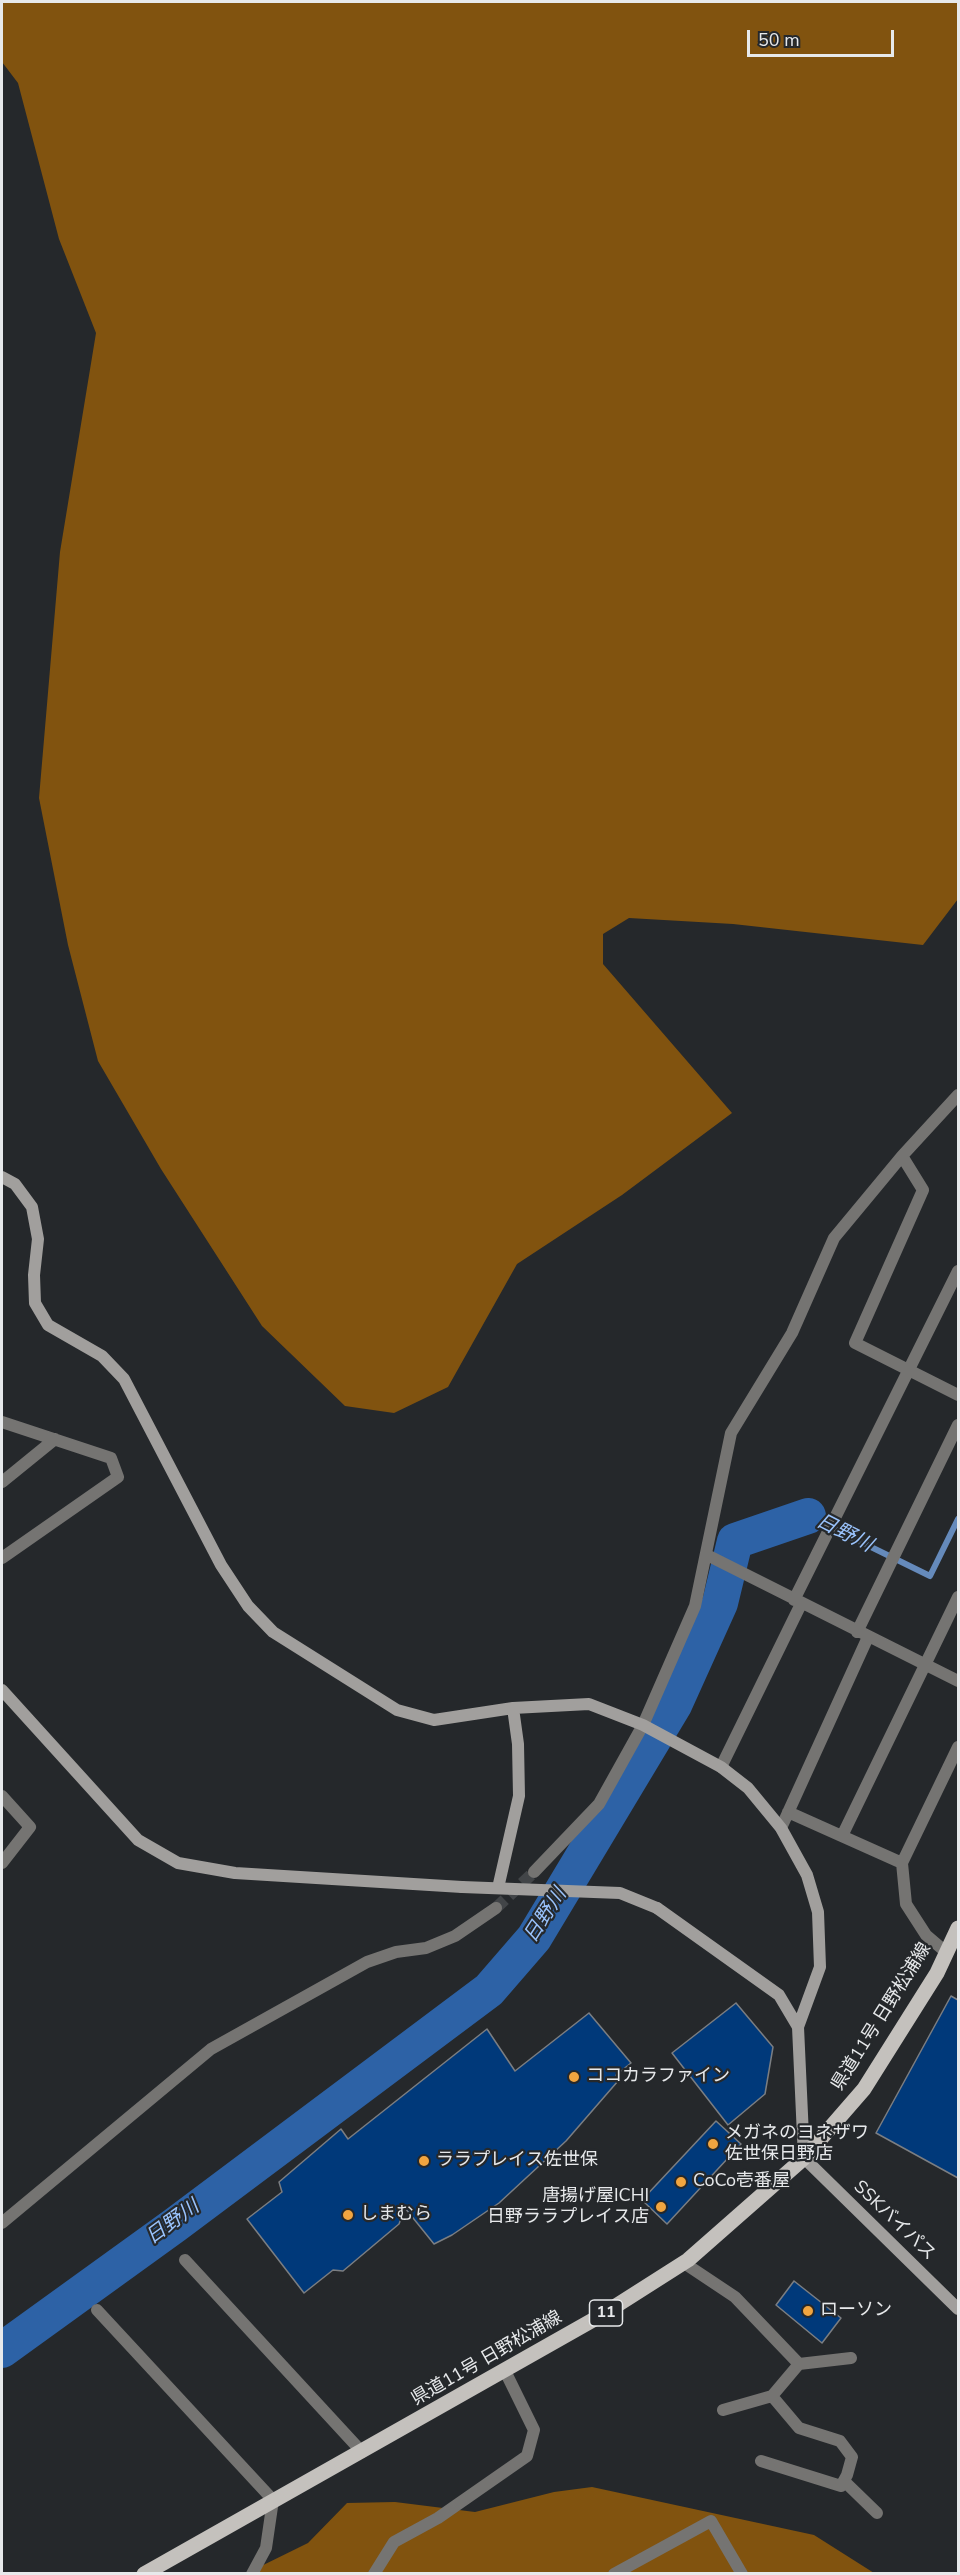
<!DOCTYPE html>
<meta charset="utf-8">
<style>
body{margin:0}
#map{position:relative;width:960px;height:2575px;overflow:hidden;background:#25282b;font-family:"Nunito Sans",sans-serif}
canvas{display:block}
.frame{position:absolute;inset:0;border:3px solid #e7e9eb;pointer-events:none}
.scale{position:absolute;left:747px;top:30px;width:147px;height:27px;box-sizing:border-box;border:3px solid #e7e9eb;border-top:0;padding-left:8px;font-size:18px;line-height:21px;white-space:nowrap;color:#e7e9eb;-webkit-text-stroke:4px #25282b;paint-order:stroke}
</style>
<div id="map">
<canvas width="960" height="2575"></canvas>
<div class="frame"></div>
<div class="scale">50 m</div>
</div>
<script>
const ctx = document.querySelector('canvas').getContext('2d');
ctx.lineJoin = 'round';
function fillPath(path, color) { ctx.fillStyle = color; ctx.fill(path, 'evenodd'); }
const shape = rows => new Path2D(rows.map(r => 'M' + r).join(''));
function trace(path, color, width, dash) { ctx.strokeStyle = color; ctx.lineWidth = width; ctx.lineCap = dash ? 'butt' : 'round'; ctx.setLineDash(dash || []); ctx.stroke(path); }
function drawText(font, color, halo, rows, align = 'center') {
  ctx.font = font + ' "Nunito Sans","Noto Sans JP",sans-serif'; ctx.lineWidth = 4.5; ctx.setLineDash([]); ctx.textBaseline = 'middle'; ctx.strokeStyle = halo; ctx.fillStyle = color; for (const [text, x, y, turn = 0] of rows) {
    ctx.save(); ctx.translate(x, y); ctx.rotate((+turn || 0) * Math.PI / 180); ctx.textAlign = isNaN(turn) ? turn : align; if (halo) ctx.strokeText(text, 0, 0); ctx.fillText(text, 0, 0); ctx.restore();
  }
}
fillPath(shape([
 [2,2,958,2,958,899,923,945,733,924,629,918,603,934,603,964,732,1113,622,1195,517,1264,448,1387,394,1413,345,1406,262,1326,161,1169,98,1061,68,945,39,798,60,552,96,333,59,239,18,83,2,62],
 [592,2487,814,2535,874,2573,245,2574,308,2543,347,2503,395,2502,475,2512,554,2492]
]), '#81530f');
trace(shape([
 [808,1516,930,1576,958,1519]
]), '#658abb', 6);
trace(shape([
 [2,2350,175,2225,489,1990,534,1938,674,1705,720,1603,735,1541,808,1516]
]), '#2d62a6', 36);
const building = shape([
 [951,1996,958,2000,958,2178,876,2133,951,1996],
 [736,2003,773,2047,765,2094,728,2125,672,2053,736,2003],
 [589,2013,631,2063,616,2075,618,2081,566,2141,499,2203,452,2235,434,2244,405,2208,399,2224,343,2271,333,2270,304,2293,247,2219,282,2192,279,2182,341,2129,348,2139,487,2029,515,2071,589,2013],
 [716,2121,741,2144,667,2224,642,2200,716,2121],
 [794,2281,841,2318,822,2343,776,2305,794,2281]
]);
fillPath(building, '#00397a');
trace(building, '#7b7e82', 1.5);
trace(shape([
 [496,1908,534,1872]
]), '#424548', 12, [12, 6]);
trace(shape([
 [902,1156,923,1190,855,1343,958,1395],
 [2,1422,111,1458,118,1477,2,1558],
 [2,1482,55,1439],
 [707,1555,958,1681],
 [794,1600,958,1271],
 [857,1632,958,1425],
 [721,1767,801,1604],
 [2,1796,30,1827,2,1863],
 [788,1812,902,1863],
 [781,1828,868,1637],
 [842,1836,958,1597],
 [534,1872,599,1804,643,1725,695,1606,731,1433,792,1333,834,1238,902,1156,958,1095],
 [947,1953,926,1935,906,1904,902,1863,958,1747],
 [2,2223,211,2049,367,1962,396,1952,426,1948,455,1936,496,1908],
 [185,2260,362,2452],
 [684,2263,735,2297,799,2364,851,2358],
 [97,2310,273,2500,266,2548,252,2574],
 [723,2410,772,2396,799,2364],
 [761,2461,841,2486,847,2475,852,2457,840,2441,799,2428,772,2396],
 [844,2481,877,2513],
 [374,2574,394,2542,438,2518,527,2456,534,2430,505,2371],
 [614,2574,711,2521,742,2574]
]), '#757472', 12);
trace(shape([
 [2,1177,15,1184,32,1207,38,1239,34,1275,35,1303,48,1325,102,1356,124,1379,221,1565,248,1606,273,1632,397,1710,434,1720,513,1708,589,1704,643,1725,721,1767,748,1788,781,1828,807,1875,818,1912,820,1967,798,2027,804,2158,958,2309],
 [2,1690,138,1840,178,1863,235,1873,462,1887],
 [498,1888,519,1796,518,1744,513,1708],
 [657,1908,779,1995,798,2027]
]), '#a19f9d', 12);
trace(shape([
 [144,2574,600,2316,688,2260,804,2158,864,2089,937,1973,958,1928]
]), '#c4c1bd', 15);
trace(shape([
 [462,1887,620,1893,657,1908]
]), '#a19f9d', 12);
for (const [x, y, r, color] of [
 [574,2077,6,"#f1a540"],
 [713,2144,6,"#f1a540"],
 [424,2161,6,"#f1a540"],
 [681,2182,6,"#f1a540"],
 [661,2207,6,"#f1a540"],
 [348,2215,6,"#f1a540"],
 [808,2311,6,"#f1a540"]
]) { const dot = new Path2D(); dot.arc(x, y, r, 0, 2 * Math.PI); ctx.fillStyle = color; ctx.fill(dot); trace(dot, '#25282b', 2); }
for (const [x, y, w] of [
 [606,2313,33]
]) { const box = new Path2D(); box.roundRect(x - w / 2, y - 13, w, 26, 4.5); ctx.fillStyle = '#25282b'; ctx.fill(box); trace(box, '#e7e9eb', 1.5); }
drawText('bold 16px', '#e7e9eb', null, [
 ["11",606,2313]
]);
drawText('18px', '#e7e9eb', '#25282b', [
 ["県道11号 日野松浦線",882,2017,-58],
 ["SSKバイパス",894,2221,44],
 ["県道11号 日野松浦線",487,2359,-30]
]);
drawText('18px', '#e7e9eb', '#25282b', [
 ["ココカラファイン",586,2077],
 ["メガネのヨネザワ",725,2134],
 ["佐世保日野店",725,2155],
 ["ララプレイス佐世保",436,2161],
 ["CoCo壱番屋",693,2182],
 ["唐揚げ屋ICHI",649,2197,"right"],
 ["日野ララプレイス店",649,2218,"right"],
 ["しまむら",360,2215],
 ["ローソン",820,2311]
], 'left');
drawText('italic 20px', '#9ac3fc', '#25282b', [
 ["日野川",844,1534,27],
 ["日野川",546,1916,-57],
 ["日野川",173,2223,-36]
]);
</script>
